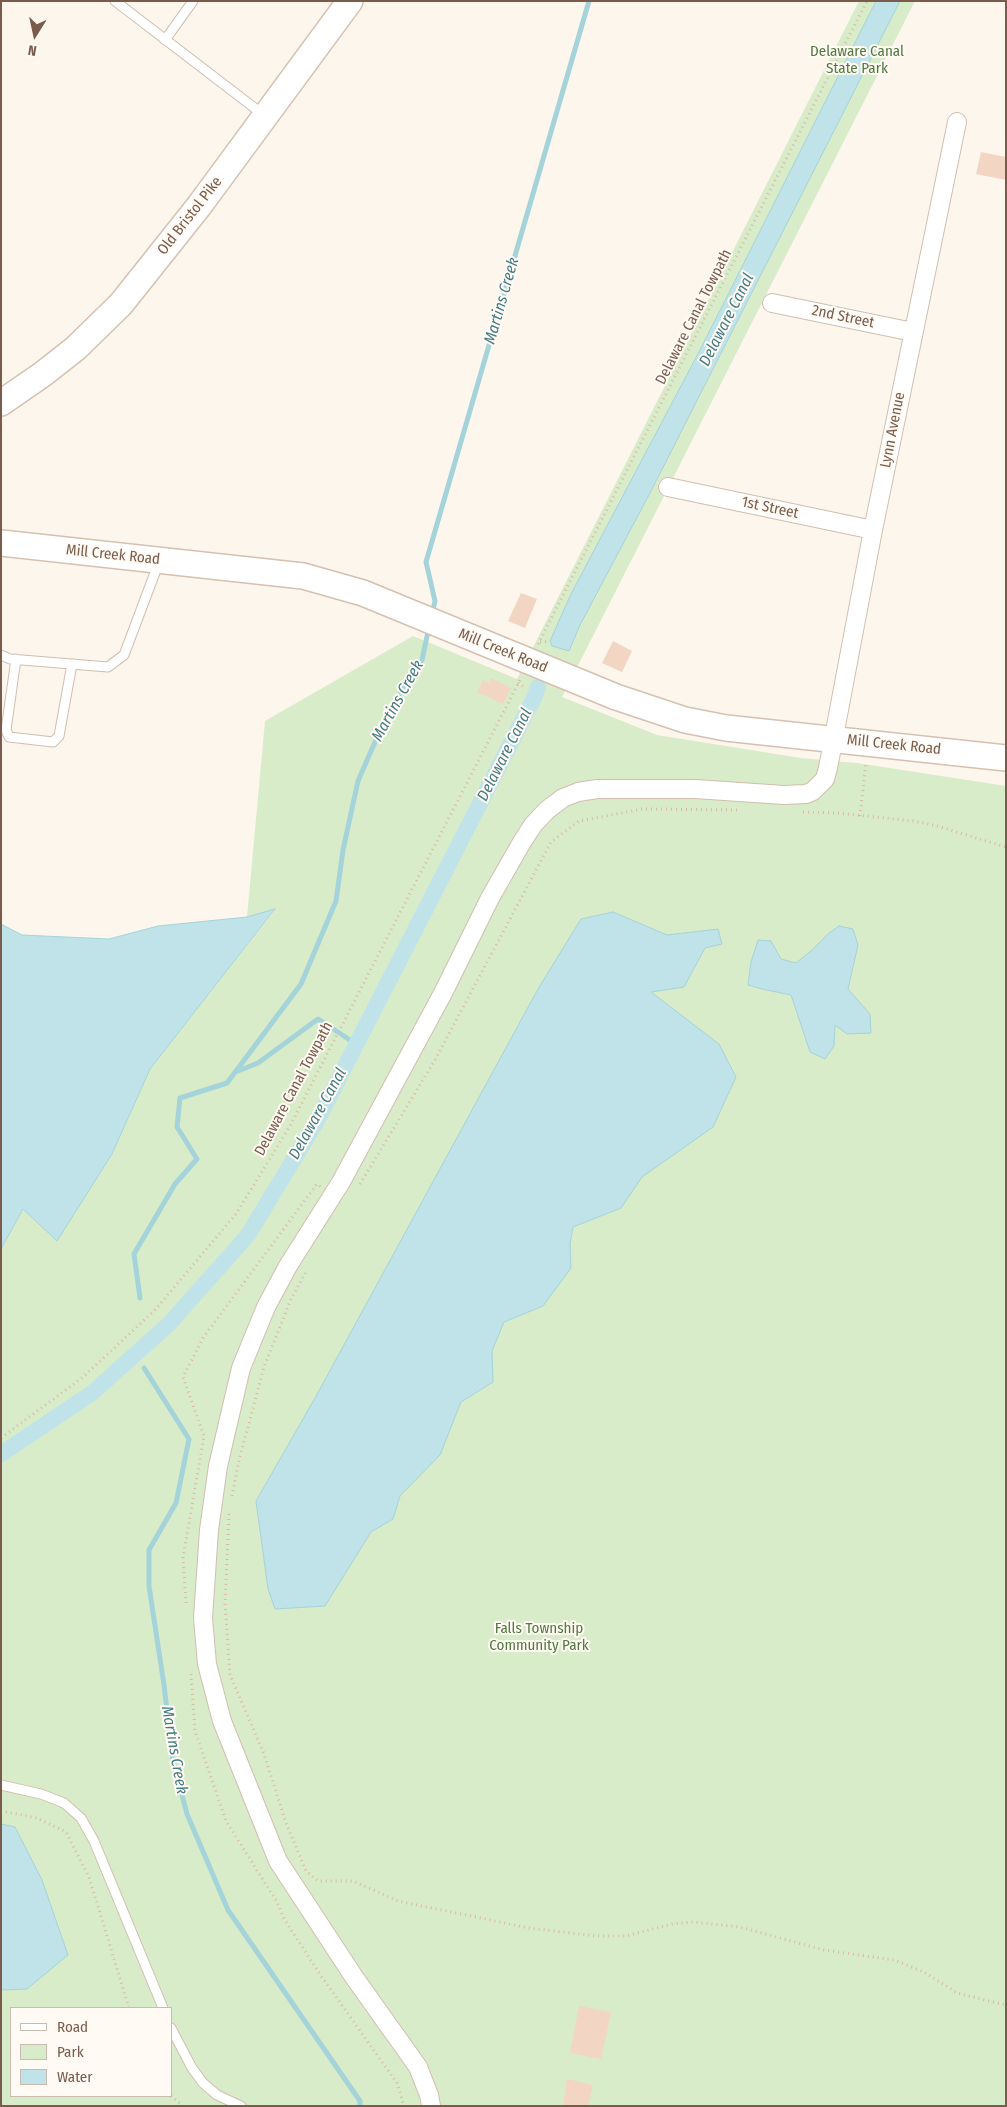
<!DOCTYPE html>
<style>
body{margin:0}
#map{position:relative;width:1007px;height:2107px;overflow:hidden;background:#fdf6ec;font-family:"Fira Sans Condensed",sans-serif}
canvas{display:block}
.frame{position:absolute;inset:0;border:2px solid #7a5c4d;pointer-events:none}
.legend{position:absolute;left:10px;top:2007px;width:162px;height:90px;box-sizing:border-box;background:#fffaf3;border:1px solid #cabbb1;margin:0;padding:6px 9px;list-style:none;font-size:15px;color:#7a5c4d}
.legend li{display:flex;align-items:center;gap:10px;height:25px}
.legend b{width:25px;border:1px solid #cabbb1}
.north{position:absolute;left:10px;top:10px;width:50px;height:50px;-webkit-text-stroke:4px #fffaf3;paint-order:stroke;rotate:190deg;font-size:14px;font-weight:700;line-height:20px;text-align:center;color:#7a5c4d}
.north::after{content:'';display:block;margin:auto;width:18px;height:22px;background:#7a5c4d;clip-path:polygon(50% 0,100% 100%,50% 72%,0 100%)}
</style>
<div id="map">
<canvas width="1007" height="2107"></canvas>
<div class="frame"></div>
<ul class="legend">
<li><b style="height:6px;background:#fff"></b>Road</li>
<li><b style="height:14px;background:#d8ecc9"></b>Park</li>
<li><b style="height:14px;background:#bfe3e8"></b>Water</li>
</ul>
<div class="north">N</div>
</div>
<script>
const ctx = document.querySelector('canvas').getContext('2d');
ctx.lineJoin = 'round';
function fillPath(path, color) { ctx.fillStyle = color; ctx.fill(path, 'evenodd'); }
const shape = rows => new Path2D(rows.map(r => 'M' + r).join(''));
function trace(path, color, width, dash) { ctx.strokeStyle = color; ctx.lineWidth = width; ctx.lineCap = dash ? 'butt' : 'round'; ctx.setLineDash(dash || []); ctx.stroke(path); }
function drawText(font, color, halo, rows, align = 'center') {
  ctx.font = font + ' "Fira Sans Condensed",sans-serif'; ctx.lineWidth = 4; ctx.setLineDash([]); ctx.textBaseline = 'middle'; ctx.strokeStyle = halo; ctx.fillStyle = color; for (const [text, x, y, turn = 0] of rows) {
    ctx.save(); ctx.translate(x, y); ctx.rotate((+turn || 0) * Math.PI / 180); ctx.textAlign = isNaN(turn) ? turn : align; if (halo) ctx.strokeText(text, 0, 0); ctx.fillText(text, 0, 0); ctx.restore();
  }
}
fillPath(shape([
 [859,1,915,1,562,697,657,735,801,758,857,763,1006,786,1006,2106,1,2106,1,1249,23,1209,57,1240,112,1154,150,1069,275,910,247,917,265,721,413,636,517,679],
 [11,2008,171,2008,171,2096,11,2096]
]), '#d8ecc9');
const water = shape([
 [876,1,900,1,651,491,580,625,569,651,552,646,550,641,571,594,700,350,876,1],
 [275,909,150,1069,112,1154,57,1241,23,1209,1,1249,1,924,22,935,109,939,158,926,247,917,275,909],
 [613,912,667,935,718,929,722,944,705,948,684,987,651,992,719,1044,736,1077,713,1127,642,1177,621,1208,573,1227,570,1244,571,1268,543,1306,504,1322,492,1351,493,1382,461,1402,440,1455,400,1496,393,1519,371,1532,325,1606,275,1609,268,1589,256,1501,315,1398,538,989,581,919,613,912],
 [839,926,853,929,858,945,848,989,870,1014,871,1033,847,1034,835,1025,834,1046,825,1059,810,1052,791,995,762,989,748,985,751,962,758,940,771,941,781,959,796,963,812,950,828,934,839,926],
 [1,1824,15,1827,42,1880,68,1955,27,1989,3,1990,1,1988,1,1824]
]);
fillPath(water, '#bfe3e8');
trace(water, '#a5d3da', 1);
trace(shape([
 [432,614,435,601,426,562,589,1],
 [238,1071,258,1063,318,1019,356,1044],
 [140,1298,134,1254,175,1184,197,1159,177,1127,180,1098,227,1083,301,984,336,901,343,850,358,781,388,712,422,660,429,627],
 [144,1368,189,1439,176,1503,149,1550,149,1586,164,1685,173,1761,187,1814,228,1910,360,2101,360,2106]
]), '#a5d3da', 5);
trace(shape([
 [1,1454,92,1393,169,1324,248,1235,317,1121,535,696,538,687]
]), '#bfe3e8', 16);
fillPath(shape([
 [981,152,1006,157,1006,180,976,174],
 [521,593,537,599,525,628,508,621],
 [613,641,632,651,622,672,602,663],
 [491,678,511,688,503,704,477,692,483,680,489,683],
 [579,2006,611,2012,601,2059,570,2053],
 [567,2079,593,2085,588,2106,563,2106]
]), '#f3d5c3');
const service = shape([
 [115,1,265,116],
 [165,40,193,1],
 [1,655,10,659,108,667,124,655,159,562],
 [16,659,6,730,9,737,53,742,59,736,72,664],
 [1,1785,41,1794,64,1803,81,1818,94,1841,163,2008],
 [171,2028,192,2068,203,2083,217,2095,241,2106]
]);
const minor = shape([
 [772,303,913,332],
 [668,487,873,530],
 [431,2106,429,2095,418,2067,354,1977,278,1861,222,1721,207,1664,203,1618,209,1530,218,1466,241,1368,266,1307,288,1266,341,1182,443,993,490,898,522,842,533,825,547,810,563,798,578,792,597,789,695,789,784,795,806,794,813,791,825,779,828,768,873,530,957,122]
]);
const secondary = shape([
 [1,403,43,374,76,348,121,304,199,206,350,1],
 [1,543,303,576,363,593,616,697,685,720,726,728,1006,758]
]);
trace(service, '#d1beb0', 11);
trace(minor, '#d1beb0', 20);
trace(secondary, '#d6c0b0', 28);
trace(shape([
 [540,642,550,641],
 [538,644,867,1],
 [518,683,524,687],
 [803,812,837,813,914,821,937,826,1006,847],
 [860,816,866,763],
 [360,1184,435,1060,551,842,579,821,642,809,740,810],
 [1,1438,83,1377,154,1311,236,1214,290,1126,521,678],
 [232,1496,239,1460,264,1367,291,1299,307,1270],
 [229,1514,225,1603,230,1675,264,1754,286,1823,306,1871,318,1881,353,1881,398,1901,529,1928,596,1936,626,1936,672,1924,693,1922,740,1927,824,1950,894,1960,924,1972,957,1993,1006,2005],
 [186,1603,183,1558,204,1436,183,1377,203,1338,317,1184,321,1187],
 [191,1674,195,1731,226,1821,277,1902,283,1917,319,1973,397,2083,404,2106],
 [1,1811,37,1818,66,1832,89,1877,129,2008],
 [171,2096,183,2106]
]), '#d9b8a5', 3, [1, 4]);
trace(service, '#fff', 9);
trace(minor, '#fff', 18);
trace(secondary, '#fff', 25);
drawText('15px', '#537a41', '#fffaf3', [
 ["Delaware Canal",857,52],
 ["State Park",857,69],
 ["Falls Township",539,1629],
 ["Community Park",539,1646]
]);
drawText('15px', '#7a5c4d', '#fffaf3', [
 ["Old Bristol Pike",190,216,-52],
 ["Delaware Canal Towpath",694,317,-63],
 ["2nd Street",843,317,12],
 ["Lynn Avenue",893,430,-79],
 ["1st Street",770,508,12],
 ["Mill Creek Road",113,555,6],
 ["Mill Creek Road",503,651,22],
 ["Mill Creek Road",894,745,6],
 ["Delaware Canal Towpath",294,1089,-62]
]);
drawText('italic 16px', '#437c86', '#fffaf3', [
 ["Martins Creek",502,301,-74],
 ["Delaware Canal",727,320,-63],
 ["Martins Creek",398,701,-61],
 ["Delaware Canal",505,755,-63],
 ["Delaware Canal",318,1114,-61],
 ["Martins Creek",174,1750,80]
]);
</script>
